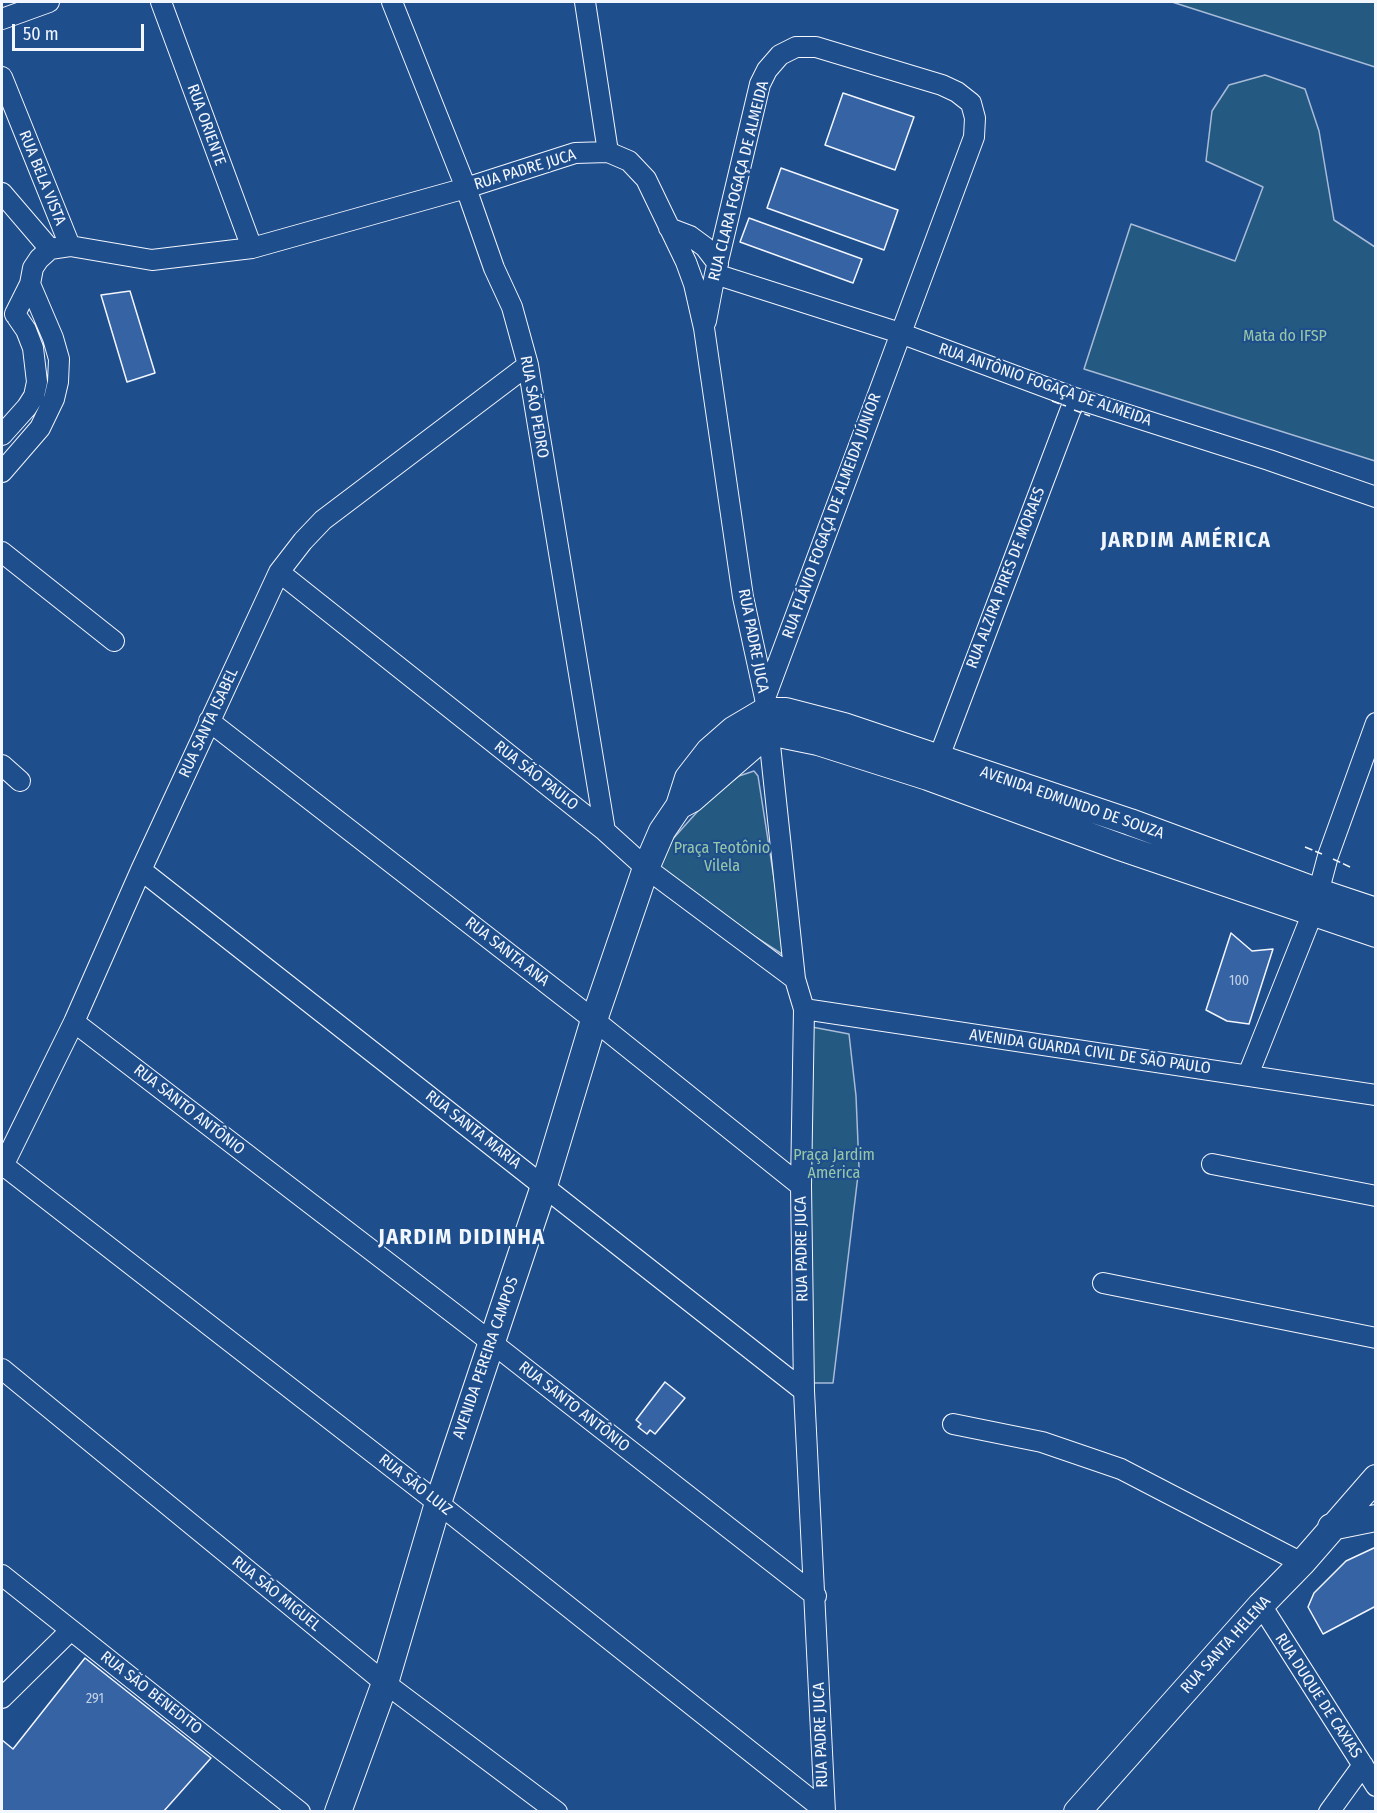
<!DOCTYPE html>
<meta charset="utf-8">
<style>
body{margin:0}
#map{position:relative;width:1377px;height:1813px;overflow:hidden;background:#1f4e8c;font-family:"Fira Sans Condensed",sans-serif}
canvas{display:block}
.frame{position:absolute;inset:0;border:3px solid #f2f6ff;pointer-events:none}
.scale{position:absolute;left:12px;top:24px;width:132px;height:27px;box-sizing:border-box;border:3px solid #f2f6ff;border-top:0;padding-left:8px;font-size:18px;line-height:21px;white-space:nowrap;color:#f2f6ff;-webkit-text-stroke:4px #1f4e8c;paint-order:stroke}
</style>
<div id="map">
<canvas width="1377" height="1813"></canvas>
<div class="frame"></div>
<div class="scale">50 m</div>
</div>
<script>
const ctx = document.querySelector('canvas').getContext('2d');
ctx.lineJoin = 'round';
function fillPath(path, color) { ctx.fillStyle = color; ctx.fill(path, 'evenodd'); }
const shape = rows => new Path2D(rows.map(r => 'M' + r).join(''));
function trace(path, color, width, dash) { ctx.strokeStyle = color; ctx.lineWidth = width; ctx.lineCap = dash ? 'butt' : 'round'; ctx.setLineDash(dash || []); ctx.stroke(path); }
function drawText(font, color, halo, rows, align = 'center') {
  ctx.font = font + ' "Fira Sans Condensed",sans-serif'; ctx.lineWidth = 4.5; ctx.setLineDash([]); ctx.textBaseline = 'middle'; ctx.strokeStyle = halo; ctx.fillStyle = color; for (const [text, x, y, turn = 0] of rows) {
    ctx.save(); ctx.translate(x, y); ctx.rotate((+turn || 0) * Math.PI / 180); ctx.textAlign = isNaN(turn) ? turn : align; if (halo) ctx.strokeText(text, 0, 0); ctx.fillText(text, 0, 0); ctx.restore();
  }
}
const green = shape([
 [1172,2,1375,2,1375,67,1172,2],
 [1265,75,1305,89,1319,131,1334,220,1375,247,1375,461,1084,369,1131,224,1235,261,1263,187,1206,161,1212,111,1229,85,1265,75],
 [754,771,758,776,785,949,782,954,665,879,658,866,661,852,707,801,739,776,754,771],
 [812,1027,849,1034,856,1096,859,1167,833,1383,811,1383,807,1195,812,1027]
]);
fillPath(green, '#245a82');
trace(green, '#a8bbd7', 1.5);
const building = shape([
 [843,93,914,117,895,170,825,145,843,93],
 [781,168,898,210,884,250,767,208,781,168],
 [749,218,862,259,853,283,740,242,749,218],
 [130,291,155,373,127,382,101,295,130,291],
 [1231,933,1252,951,1273,949,1249,1024,1227,1021,1206,1010,1231,933],
 [665,1382,685,1398,655,1434,650,1430,647,1434,638,1427,641,1424,636,1420,665,1382],
 [1376,1547,1376,1606,1323,1634,1308,1607,1314,1593,1346,1561,1376,1547],
 [85,1658,211,1758,163,1812,2,1812,2,1740,13,1749,85,1658]
]);
fillPath(building, '#3563a3');
trace(building, '#f2f6ff', 1.5);
const minor = shape([
 [161,2,252,248],
 [392,2,466,188,494,268,512,307,528,365,605,831],
 [585,2,608,152],
 [2,19,49,2],
 [2,77,70,246],
 [2,193,50,249],
 [669,228,690,236,705,247,718,264],
 [715,274,900,333,1075,398,1269,460,1376,497],
 [15,314,30,284,33,268,39,259,50,249,70,246,152,260,252,248,466,188,575,153,608,152,629,161,646,179,686,262,694,284,704,328,743,597,765,698,795,979,804,1009,801,1186,804,1391,825,1812],
 [706,321,715,274,760,84,767,70,780,55,796,47,816,47,942,85,957,92,971,103,975,118,974,137,765,698],
 [2,435,27,407,34,396,37,382,33,348,26,330,15,314],
 [2,472,40,428,54,399,58,382,59,359,53,338,30,284],
 [2,552,114,641],
 [279,572,605,831,646,868,795,979],
 [209,721,594,1020,801,1186],
 [939,757,1075,398],
 [2,765,20,781],
 [141,870,804,1391],
 [804,1009,1376,1095],
 [74,1022,491,1342,816,1596],
 [1248,1075,1313,912,1328,856,1376,723],
 [1212,1164,1376,1196],
 [3,1165,438,1503,824,1810],
 [2,1168,74,1022,141,870,279,572,303,541,323,520,528,365],
 [1103,1283,1376,1338],
 [2,1369,385,1683,557,1812],
 [953,1424,1042,1442,1121,1469,1302,1563],
 [2,1575,300,1812],
 [1261,1605,1376,1786],
 [2,1698,71,1630],
 [1329,1812,1363,1765]
]);
const major = shape([
 [679,806,692,799,769,732,818,742,928,777,1120,847,1376,934],
 [1331,1527,1376,1518],
 [338,1812,385,1683,438,1503,544,1186,594,1020,646,868,662,831,679,806,688,778,709,751,733,730,765,711,786,711,844,726,1130,822,1319,892,1376,911],
 [1077,1812,1261,1605,1302,1563,1376,1478]
]);
trace(minor, '#f2f6ff', 22);
trace(major, '#f2f6ff', 28);
trace(minor, '#1f4e8c', 20);
trace(major, '#1f4e8c', 26);
trace(shape([
 [1052,401,1066,406],
 [1074,410,1090,416],
 [1305,847,1322,854],
 [1333,859,1350,867]
]), '#f2f6ff', 1.5, [8, 3]);
drawText('14px', '#c3d1e8', null, [
 ["100",1239,981],
 ["291",95,1699]
]);
drawText('16px', '#f2f6ff', '#1f4e8c', [
 ["RUA ORIENTE",206,125,70],
 ["RUA PADRE JUCA",525,170,-17],
 ["RUA BELA VISTA",42,178,68],
 ["RUA CLARA FOGAÇA DE ALMEIDA",739,181,-76],
 ["RUA ANTÔNIO FOGAÇA DE ALMEIDA",1045,385,19],
 ["RUA SÃO PEDRO",534,407,80],
 ["RUA FLÁVIO FOGAÇA DE ALMEIDA JÚNIOR",832,516,-70],
 ["RUA ALZIRA PIRES DE MORAES",1006,578,-69],
 ["RUA PADRE JUCA",753,641,79],
 ["RUA SANTA ISABEL",209,723,-65],
 ["RUA SÃO PAULO",536,776,38],
 ["AVENIDA EDMUNDO DE SOUZA",1072,803,19],
 ["RUA SANTA ANA",507,952,38],
 ["AVENIDA GUARDA CIVIL DE SÃO PAULO",1090,1052,8],
 ["RUA SANTO ANTÔNIO",189,1110,38],
 ["RUA SANTA MARIA",473,1130,38],
 ["RUA PADRE JUCA",802,1249,-91],
 ["AVENIDA PEREIRA CAMPOS",486,1358,-71],
 ["RUA SANTO ANTÔNIO",574,1407,38],
 ["RUA SÃO LUIZ",415,1485,38],
 ["RUA SÃO MIGUEL",276,1594,39],
 ["RUA SANTA HELENA",1226,1645,-48],
 ["RUA SÃO BENEDITO",151,1693,38],
 ["RUA DUQUE DE CAXIAS",1318,1696,57],
 ["RUA PADRE JUCA",821,1735,-92]
]);
drawText('16px', '#97c8a6', '#1f4e8c', [
 ["Mata do IFSP",1285,337],
 ["Praça Teotônio",722,849],
 ["Vilela",722,867],
 ["Praça Jardim",834,1156],
 ["América",834,1174]
]);
ctx.letterSpacing = '1.5px';
drawText('bold 22px', '#f2f6ff', '#1f4e8c', [
 ["JARDIM AMÉRICA",1186,541],
 ["JARDIM DIDINHA",462,1238]
]);
ctx.letterSpacing = '0px';
</script>
